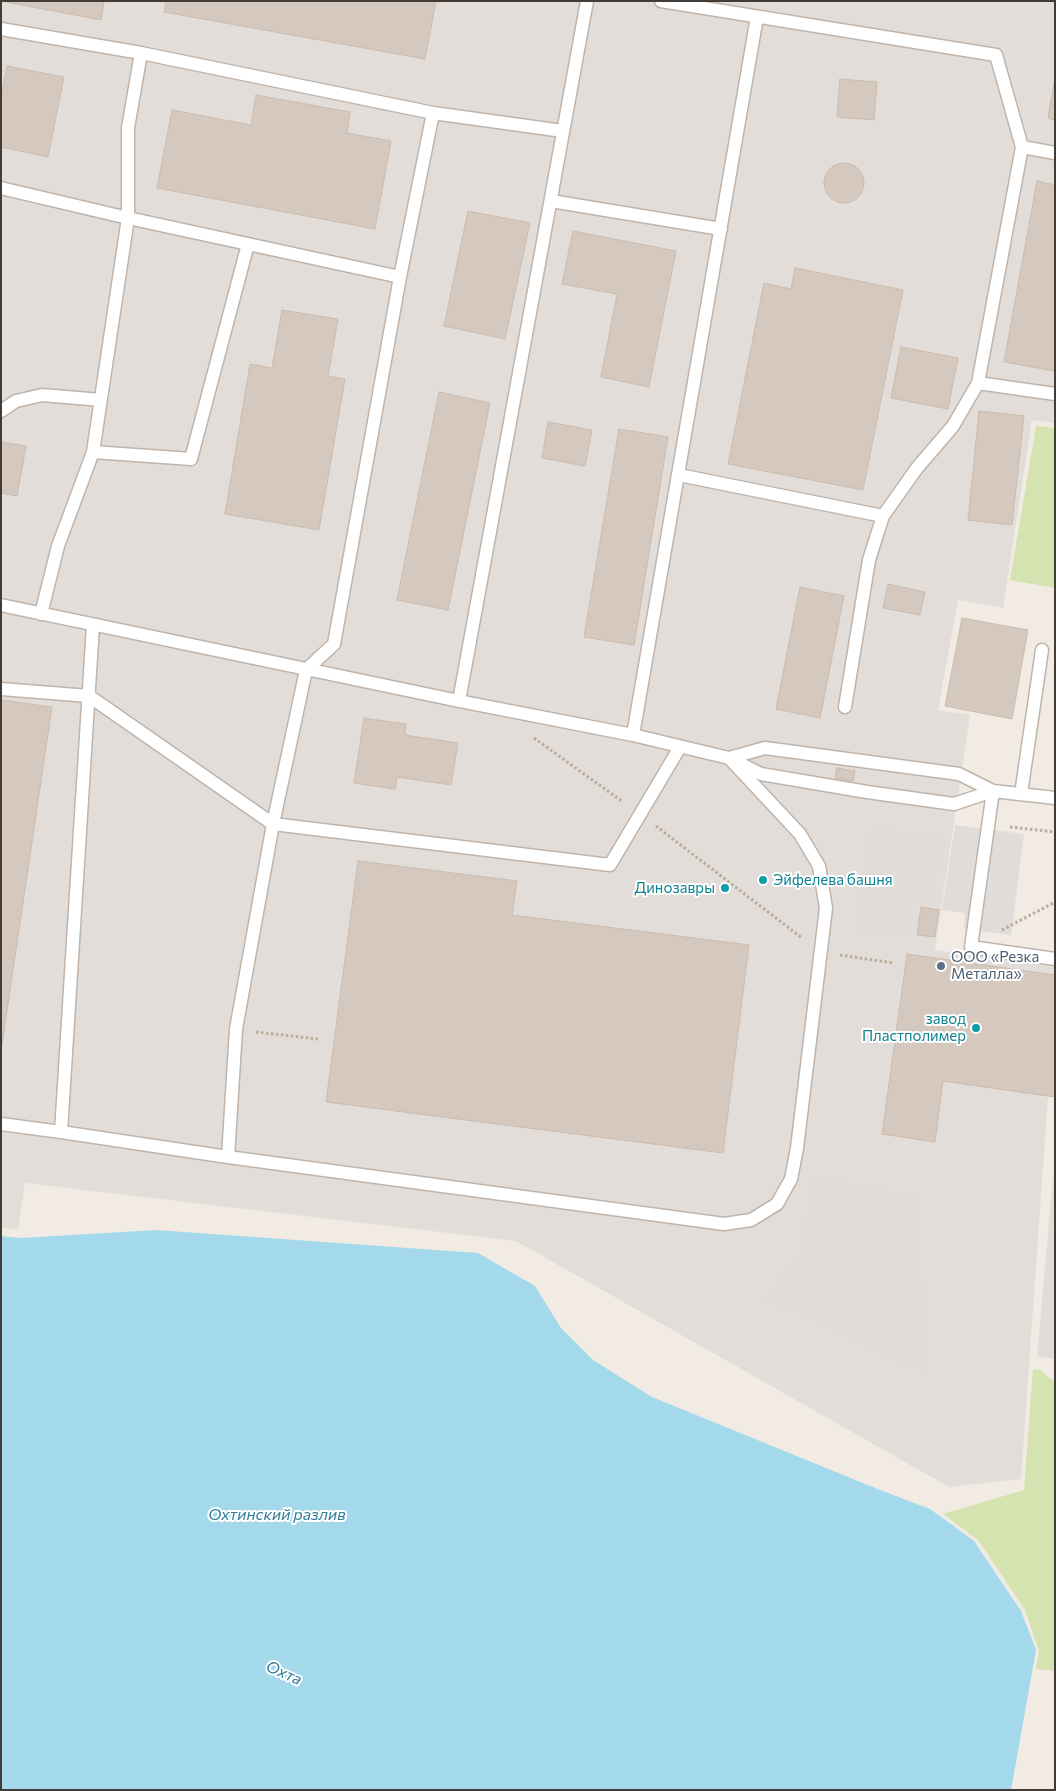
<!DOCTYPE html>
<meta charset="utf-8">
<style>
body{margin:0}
#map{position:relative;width:1056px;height:1791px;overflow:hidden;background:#f1ebe4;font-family:Commissioner,sans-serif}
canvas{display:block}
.frame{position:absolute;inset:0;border:2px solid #433b35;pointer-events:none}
</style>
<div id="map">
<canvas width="1056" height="1791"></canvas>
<div class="frame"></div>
</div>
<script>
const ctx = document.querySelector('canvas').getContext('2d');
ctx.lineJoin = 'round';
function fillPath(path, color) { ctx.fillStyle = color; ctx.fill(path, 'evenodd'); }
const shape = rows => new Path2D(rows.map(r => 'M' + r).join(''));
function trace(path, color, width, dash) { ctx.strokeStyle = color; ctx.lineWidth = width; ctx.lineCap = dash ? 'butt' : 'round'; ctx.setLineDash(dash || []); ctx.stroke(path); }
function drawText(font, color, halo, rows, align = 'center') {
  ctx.font = font + ' Commissioner,sans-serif'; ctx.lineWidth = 4; ctx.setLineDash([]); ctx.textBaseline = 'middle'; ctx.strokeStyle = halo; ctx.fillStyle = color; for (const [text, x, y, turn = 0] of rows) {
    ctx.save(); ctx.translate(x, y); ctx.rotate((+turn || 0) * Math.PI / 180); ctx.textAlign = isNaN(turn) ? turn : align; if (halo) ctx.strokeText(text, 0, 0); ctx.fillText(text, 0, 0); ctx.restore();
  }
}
fillPath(shape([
 [1,1,1055,1,1055,423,1032,420,1003,608,958,600,938,710,970,715,935,950,1055,967,1055,1097,1048,1097,1021,1479,949,1487,516,1241,25,1183,18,1230,1,1227]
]), '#e3ddd9');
fillPath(shape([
 [1036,426,1055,428,1055,588,1010,580],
 [1033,1369,1040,1370,1055,1382,1055,1671,1036,1669,1039,1651,1025,1610,979,1541,943,1514,1024,1490]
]), '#d4e3af');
fillPath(shape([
 [870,825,944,836,934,904,915,901,909,940,856,933],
 [955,825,1024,834,1011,935,964,929,965,913,942,910],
 [1055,1156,1055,1359,1037,1356],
 [810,1174,919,1196,927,1375,762,1299,802,1249]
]), '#dfdcd9');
fillPath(shape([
 [156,1230,478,1253,535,1286,561,1328,593,1360,652,1397,875,1488,930,1509,974,1541,1021,1611,1036,1650,1011,1790,1,1790,1,1236,21,1238]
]), '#a3d9eb');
const building = shape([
 [1,1,104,1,101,20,1,1],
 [166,1,436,1,425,59,164,12,166,1],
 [7,66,64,77,48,157,1,147,1,97,7,66],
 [1055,77,1055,120,1048,118,1055,77],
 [840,79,877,82,874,120,837,117,840,79],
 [256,95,350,112,347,133,391,141,375,229,157,188,172,110,251,125,256,95],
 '824 183a20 20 0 1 1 40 0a20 20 0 1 1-40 0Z',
 [1037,181,1055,185,1055,371,1004,362,1037,181],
 [468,211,530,223,505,339,444,326,468,211],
 [573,231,676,251,649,387,601,377,617,294,562,284,573,231],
 [795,268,903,290,863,490,728,464,764,283,791,289,795,268],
 [282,310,338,319,328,376,345,379,319,530,225,514,250,364,272,368,282,310],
 [901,347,958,358,948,409,891,398,901,347],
 [439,392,490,403,448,610,397,600,439,392],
 [979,411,1024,416,1012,525,968,520,979,411],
 [548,422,592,430,585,466,542,458,548,422],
 [619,429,668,437,634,645,584,637,619,429],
 [1,442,26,446,17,496,1,493,1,442],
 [888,584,925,592,920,615,883,608,888,584],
 [800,587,844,596,820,718,776,709,800,587],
 [962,618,1028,630,1012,719,945,706,962,618],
 [1,700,52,707,1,1051,1,700],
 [364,718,406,724,405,735,458,743,451,785,397,777,395,789,354,783,364,718],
 [837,768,855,771,853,781,835,778,837,768],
 [358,861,517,881,512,915,749,945,723,1153,326,1102,358,861],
 [921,907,939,910,935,937,917,935,921,907],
 [907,954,1055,975,1055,1097,943,1081,935,1142,882,1134,907,954]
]);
fillPath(building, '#d5c8be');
trace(building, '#ccbcae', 1);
const lane = shape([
 [661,1,996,55,1022,147,978,383,953,426,917,468,883,516,869,560,845,707],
 [1,29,141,53,433,113],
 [1022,147,1055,153],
 [1,188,128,218,400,277],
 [551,201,721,229],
 [978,383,1055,394],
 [1,411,16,401,42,395,101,400],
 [93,452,191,459,248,244],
 [679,475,883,516],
 [1,605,459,701,633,735,729,758,761,774,867,792,954,804,993,791],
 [41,614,58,546,93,452,128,218,128,128,141,53],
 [1,689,89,696,273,824,610,865,680,747],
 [459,701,587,1],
 [633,735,757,17],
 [729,758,765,748,959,774,993,791,1055,798],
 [993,791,971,947,1055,959],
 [1021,794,1042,650],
 [1,1124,61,1132,228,1157,724,1224,751,1220,777,1204,791,1179,797,1148,826,908,819,866,800,834,729,758],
 [61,1132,93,625],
 [228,1157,236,1029,273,824,306,670,334,644,400,277,433,113,563,131]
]);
trace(lane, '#bfb4ab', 15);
trace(shape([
 [534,738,623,802],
 [656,826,802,938],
 [1010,827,1055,832],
 [1002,930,1055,902],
 [840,955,894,963],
 [256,1032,318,1039]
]), '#bdab9a', 3, [2.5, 2.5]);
trace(lane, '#fff', 12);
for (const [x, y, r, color] of [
 [763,880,5,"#0f9aa8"],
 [725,888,5,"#0f9aa8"],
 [941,966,5,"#5c6f8a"],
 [976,1028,5,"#0f9aa8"]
]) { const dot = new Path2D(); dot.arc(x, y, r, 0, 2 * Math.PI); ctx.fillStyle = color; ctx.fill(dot); trace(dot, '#fff', 2); }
drawText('15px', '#0d838f', '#fff', [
 ["Эйфелева башня",773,880,"left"],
 ["Динозавры",715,888],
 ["завод",966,1019],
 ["Пластполимер",966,1036]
], 'right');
drawText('15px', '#4e5e75', '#fff', [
 ["ООО «Резка",951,957],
 ["Металла»",951,974]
], 'left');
drawText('italic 16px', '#317d98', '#fff', [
 ["Охтинский разлив",277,1515],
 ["Охта",284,1673,24]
]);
</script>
